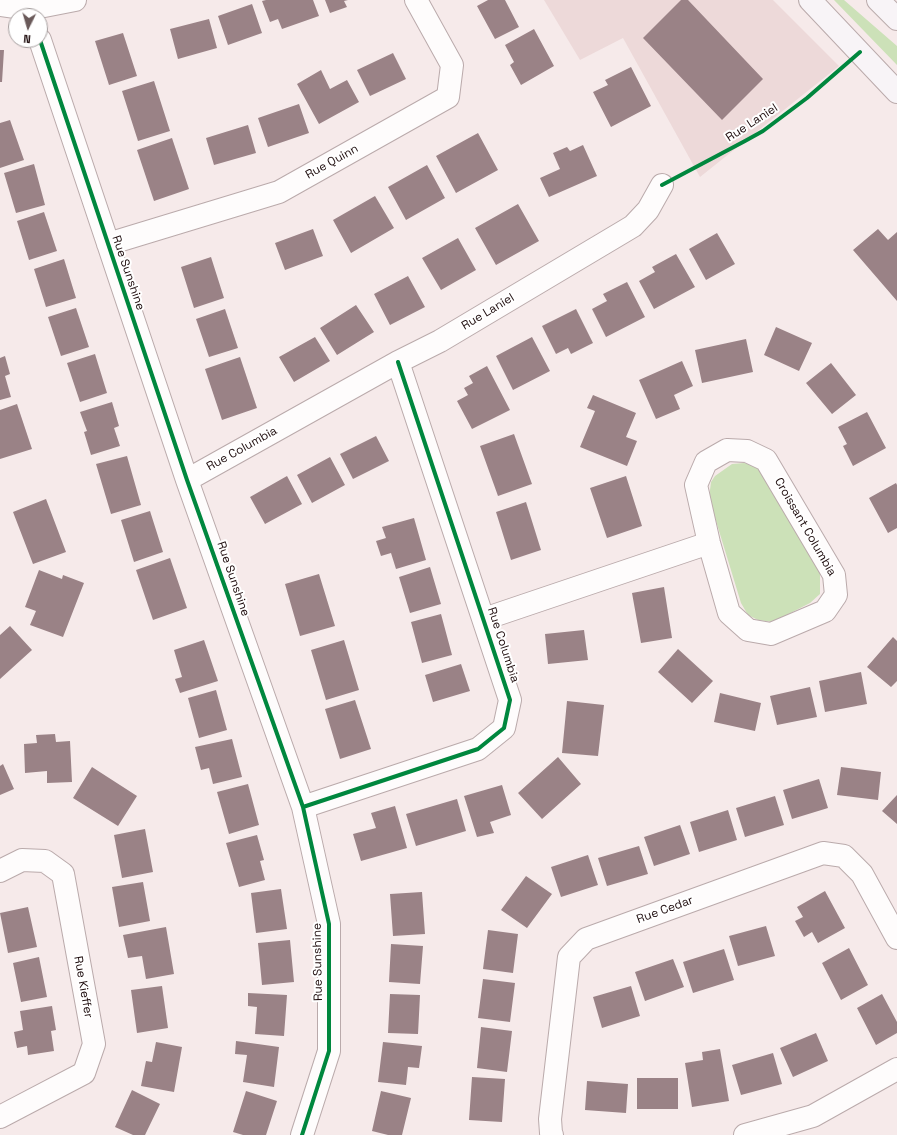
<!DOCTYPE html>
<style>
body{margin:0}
#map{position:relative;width:897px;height:1135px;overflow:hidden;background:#f6eaea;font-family:"Space Grotesk",sans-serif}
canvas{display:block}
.north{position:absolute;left:8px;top:8px;width:40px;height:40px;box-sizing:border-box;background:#fff;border:1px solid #a59e9e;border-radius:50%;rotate:185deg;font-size:11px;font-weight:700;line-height:16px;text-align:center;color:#1e0c0d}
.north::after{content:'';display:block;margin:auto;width:14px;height:18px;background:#6a5a5a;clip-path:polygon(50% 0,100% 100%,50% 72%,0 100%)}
</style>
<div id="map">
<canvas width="897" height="1135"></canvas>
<div class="north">N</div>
</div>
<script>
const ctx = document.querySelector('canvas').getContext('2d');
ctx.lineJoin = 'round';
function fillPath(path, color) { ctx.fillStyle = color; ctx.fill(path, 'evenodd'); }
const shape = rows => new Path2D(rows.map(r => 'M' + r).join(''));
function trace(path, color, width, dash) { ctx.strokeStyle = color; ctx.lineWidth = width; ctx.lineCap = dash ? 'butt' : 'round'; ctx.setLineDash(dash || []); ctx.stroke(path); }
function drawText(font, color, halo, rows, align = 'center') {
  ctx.font = font + ' "Space Grotesk",sans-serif'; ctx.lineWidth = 4; ctx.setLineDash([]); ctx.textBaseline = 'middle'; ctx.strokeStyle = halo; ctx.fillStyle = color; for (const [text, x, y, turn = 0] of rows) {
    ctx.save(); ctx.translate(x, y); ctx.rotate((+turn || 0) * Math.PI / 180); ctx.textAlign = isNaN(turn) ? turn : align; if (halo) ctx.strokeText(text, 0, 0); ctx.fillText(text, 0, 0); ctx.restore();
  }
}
fillPath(shape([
 [544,0,773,0,839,66,700,177,623,38,580,60]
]), '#edd9d9');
fillPath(shape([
 [834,0,844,0,897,46,897,65],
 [744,463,754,464,765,473,820,571,820,594,810,603,773,622,758,620,748,615,741,603,709,498,711,482,715,476,732,464]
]), '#cce1b8');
fillPath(shape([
 [266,0,313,0,319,16,282,29,278,19,270,22,262,1],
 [325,0,348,0,344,1,347,7,330,13],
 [488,0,505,0,519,27,495,39,477,6],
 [681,0,688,0,763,79,722,120,643,38],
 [252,4,262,33,228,45,218,16],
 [209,19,217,48,178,59,170,29],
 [534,29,554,66,521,85,510,65,514,62,505,45],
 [123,33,137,76,109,85,95,41],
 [0,50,4,50,2,82,0,82],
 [393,53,406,79,370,96,357,70],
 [631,67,651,106,611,127,593,92,608,85,605,80],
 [321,70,330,89,347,80,359,102,319,124,297,84],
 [154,81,170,131,138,141,122,91],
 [299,104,309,133,268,147,258,118],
 [10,120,24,160,0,168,0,123],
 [248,125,256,153,214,165,206,138],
 [478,133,498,170,456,193,436,156],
 [172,138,189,189,154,201,137,150],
 [583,145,597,176,549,197,540,178,560,169,553,153,567,147,570,151],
 [34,164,45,205,16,213,4,173],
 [427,165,445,198,406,220,388,187],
 [375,196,394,228,351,253,333,220],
 [518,204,539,241,496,265,475,228],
 [44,212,57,251,29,260,17,221],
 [313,229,323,256,285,270,275,243],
 [878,229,888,240,897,232,897,301,853,250],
 [717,233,735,264,706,280,689,249],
 [458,238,476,270,441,290,422,258],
 [676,254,695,287,654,309,639,281,655,272,652,267],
 [211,257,224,298,194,308,181,267],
 [64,259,76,298,46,307,34,269],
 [408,276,425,307,390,325,374,294],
 [627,282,645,317,606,337,592,309,607,301,603,294],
 [356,305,374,332,337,355,320,328],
 [76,308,89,347,61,356,48,317],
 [225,309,238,348,209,357,196,319],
 [576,309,593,343,571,354,568,348,556,354,542,326],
 [776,327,812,343,799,371,764,355],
 [315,337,330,361,294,382,279,357],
 [532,337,550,371,513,390,496,356],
 [746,339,753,372,702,383,695,350],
 [95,354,107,393,80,402,67,363],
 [5,356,10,374,5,376,11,397,0,400,0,358],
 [240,357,257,408,222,420,205,369],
 [682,361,693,386,674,395,680,409,656,419,639,380],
 [831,363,856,395,832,414,806,383],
 [487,366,510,410,472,429,457,401,468,395,464,388,473,383,469,376],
 [593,395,636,413,626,437,637,441,627,466,580,447,595,411,587,408],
 [112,402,119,426,114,428,120,446,91,455,84,432,87,431,80,412],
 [17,404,32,449,0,459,0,410],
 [867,412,886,448,853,466,843,446,847,444,838,427],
 [514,434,532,484,498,496,480,446],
 [376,436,389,461,353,479,340,454],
 [127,456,141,505,111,514,96,464],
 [330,457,345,485,312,503,297,475],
 [287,476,302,504,265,524,250,497],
 [626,476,642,526,607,538,590,488],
 [896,483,897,485,897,528,888,533,869,498],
 [46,499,66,552,33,564,13,512],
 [526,502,541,550,511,560,496,512],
 [150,511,163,552,134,562,121,520],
 [414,518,426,560,396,569,391,553,381,556,376,541,386,538,382,527],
 [170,558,187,608,153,620,136,570],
 [430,567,441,604,410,613,399,577],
 [39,570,62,579,63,575,84,583,63,637,30,625,36,611,25,607],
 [319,574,335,626,300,636,285,584],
 [664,587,672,638,641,643,632,593],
 [441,614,452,655,422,663,411,622],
 [10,626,32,650,0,679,0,635],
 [584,630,588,660,548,664,545,634],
 [893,637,897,641,897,681,891,687,867,667],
 [204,640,218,681,180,693,175,679,182,677,174,650],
 [344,640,359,690,326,700,311,650],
 [678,649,713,681,692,703,658,672],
 [461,664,470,691,433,702,425,675],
 [861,672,867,704,825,712,819,681],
 [810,687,817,717,777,725,770,696],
 [216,690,227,730,199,738,188,698],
 [720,693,761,703,755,731,714,722],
 [355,700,371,749,340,759,325,709],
 [567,701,604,705,598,756,562,753],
 [55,734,56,742,70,741,72,782,47,783,47,771,25,773,24,744,37,743,36,735],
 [232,739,242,777,213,784,209,768,201,770,195,747],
 [558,757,581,784,542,819,518,793],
 [3,764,14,789,0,795,0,766],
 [92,767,137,796,118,826,73,798],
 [841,767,881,772,878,800,837,795],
 [819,779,828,808,792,819,783,790],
 [248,784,259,825,229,834,217,792],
 [502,785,511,815,490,822,494,833,477,837,464,796],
 [897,795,897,824,882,811],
 [775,796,784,825,745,837,736,808],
 [457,799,466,831,416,846,406,814],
 [395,806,407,848,361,861,353,834,376,828,371,813],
 [728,810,737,840,699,852,690,822],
 [680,825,690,854,654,866,644,837],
 [145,829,153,872,122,878,114,835],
 [257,835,264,860,260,861,265,880,239,887,226,843],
 [639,846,648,874,607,886,598,858],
 [588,855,598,885,561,897,551,867],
 [526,876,552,894,527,928,501,910],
 [143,882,150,921,119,927,112,887],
 [281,889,287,929,256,933,251,893],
 [825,891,845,928,818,943,812,932,804,937,795,921,803,917,797,907],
 [422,892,425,934,393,936,390,894],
 [28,907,37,947,8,953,0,913],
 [766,926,775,956,738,966,729,936],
 [166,927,174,974,146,979,142,956,128,958,123,935],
 [488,930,518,934,513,973,483,969],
 [290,940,294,982,262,985,258,943],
 [391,944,423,946,420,984,389,982],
 [849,948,868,985,841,1000,822,963],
 [724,949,734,980,693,993,683,962],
 [39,957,47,997,21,1002,13,963],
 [673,959,684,987,645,1001,635,972],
 [483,979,515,983,510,1022,478,1018],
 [162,986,168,1028,137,1033,131,990],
 [631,986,640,1016,602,1028,593,997],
 [248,993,287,995,284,1036,255,1034,257,1007,248,1006],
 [390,994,420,995,418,1034,388,1033],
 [882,994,897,1022,897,1033,876,1045,857,1008],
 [52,1006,56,1030,51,1031,54,1051,28,1055,27,1046,17,1048,14,1032,23,1030,20,1011],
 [481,1027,512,1031,507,1072,477,1068],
 [816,1033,828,1061,793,1077,780,1048],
 [236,1041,279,1047,274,1087,243,1082,247,1055,235,1054],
 [156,1042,182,1047,174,1092,141,1086,146,1061,152,1062],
 [383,1042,422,1046,419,1068,408,1067,406,1085,378,1082],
 [720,1049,729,1101,692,1107,685,1063,703,1060,702,1052],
 [773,1053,782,1084,741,1095,732,1065],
 [472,1077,505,1079,502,1122,469,1120],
 [637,1078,678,1078,678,1109,637,1109],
 [587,1081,628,1084,626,1113,585,1110],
 [132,1090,160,1104,145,1135,133,1135,115,1127],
 [246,1091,277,1101,266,1135,243,1135,233,1132],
 [381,1091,411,1098,402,1135,388,1135,372,1131]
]), '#9a8286');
const street = shape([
 [0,5,29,9,75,0],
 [40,40,187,480,303,807,329,924,329,1051,302,1135],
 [108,244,279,192,448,97,452,65,416,0],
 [727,450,747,451,766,460,834,575,836,595,825,611,771,634,748,630,729,613,709,543,696,485,706,462,727,450],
 [187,480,398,362,440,341,623,232,633,226,648,210,662,185],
 [484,619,709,543],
 [303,807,478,749,504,728,510,700,398,362],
 [0,871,22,860,45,861,63,874,94,1044,84,1073,0,1117],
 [552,1135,551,1133,550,1119,569,957,586,939,823,853,844,856,862,874,897,938],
 [745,1135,813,1116,897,1069]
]);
const secondary = shape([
 [810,0,897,92],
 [878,0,897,19]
]);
trace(street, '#baaaab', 24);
trace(secondary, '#baaaab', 24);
trace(street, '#fefcfc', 22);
trace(secondary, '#f8f4f7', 22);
trace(shape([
 [40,40,187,480,303,807,329,924,329,1051,302,1135],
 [662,185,745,141,763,131,807,98,860,52],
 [303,807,478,749,504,728,510,700,398,362]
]), '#00873e', 4);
drawText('12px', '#1e0c0d', '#fff', [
 ["Rue Laniel",752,123,-33],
 ["Rue Quinn",332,162,-29],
 ["Rue Sunshine",128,273,71],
 ["Rue Laniel",488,312,-31],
 ["Rue Columbia",242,449,-29],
 ["Croissant Columbia",805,527,60],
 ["Rue Sunshine",233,579,71],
 ["Rue Columbia",503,645,72],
 ["Rue Cedar",665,910,-20],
 ["Rue Sunshine",318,962,-91],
 ["Rue Kieffer",83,987,80]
]);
</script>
